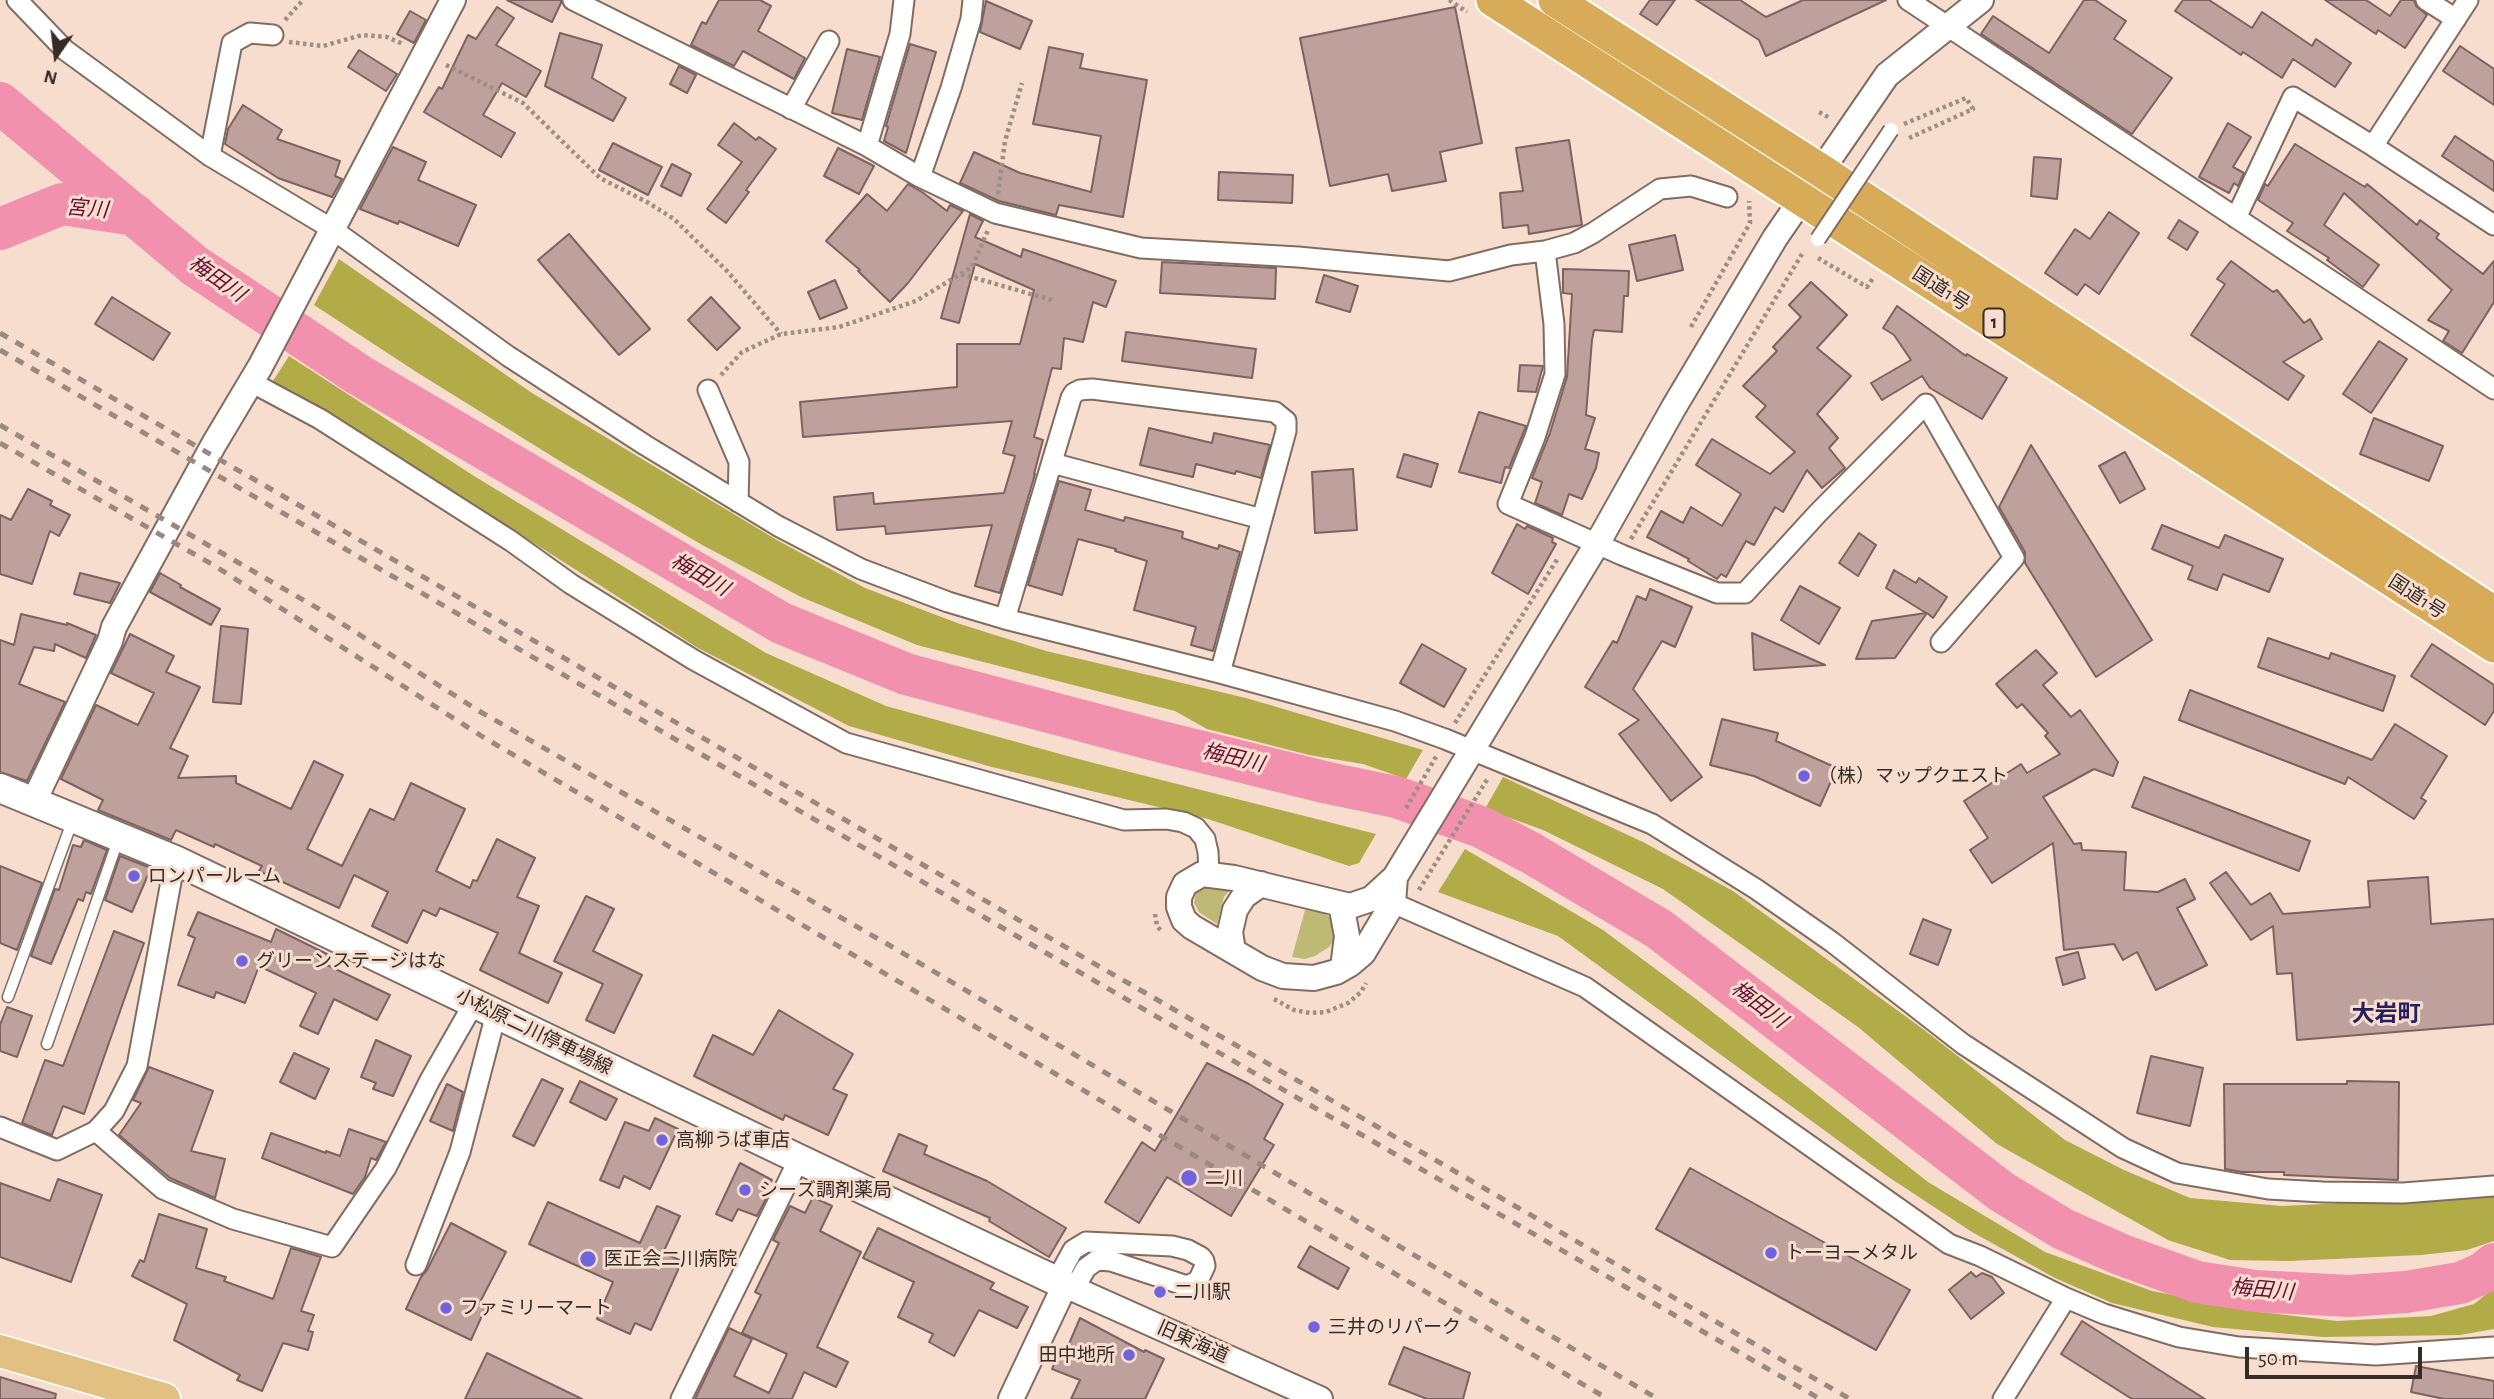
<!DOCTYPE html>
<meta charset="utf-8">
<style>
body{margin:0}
#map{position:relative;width:2494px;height:1399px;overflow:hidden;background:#f6ddce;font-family:"Alegreya Sans",sans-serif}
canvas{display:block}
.north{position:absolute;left:21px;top:21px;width:70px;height:70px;-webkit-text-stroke:5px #f6ddce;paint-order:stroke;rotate:194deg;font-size:19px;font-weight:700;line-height:28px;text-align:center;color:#352c26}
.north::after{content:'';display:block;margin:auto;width:24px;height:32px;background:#352c26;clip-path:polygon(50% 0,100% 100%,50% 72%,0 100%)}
.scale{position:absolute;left:2245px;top:1347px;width:177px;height:32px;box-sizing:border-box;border:4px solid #352c26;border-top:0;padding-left:9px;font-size:21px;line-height:24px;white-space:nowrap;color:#352c26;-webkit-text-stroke:5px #f6ddce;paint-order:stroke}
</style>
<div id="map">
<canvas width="2494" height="1399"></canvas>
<div class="north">N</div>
<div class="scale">50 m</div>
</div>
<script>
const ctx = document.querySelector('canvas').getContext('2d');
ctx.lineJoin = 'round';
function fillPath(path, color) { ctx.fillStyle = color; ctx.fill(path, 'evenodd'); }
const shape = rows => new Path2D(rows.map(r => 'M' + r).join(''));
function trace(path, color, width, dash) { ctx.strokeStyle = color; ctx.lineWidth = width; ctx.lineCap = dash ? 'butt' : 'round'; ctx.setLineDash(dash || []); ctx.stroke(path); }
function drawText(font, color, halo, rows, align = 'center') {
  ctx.font = font + ' "Alegreya Sans","Noto Sans JP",sans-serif'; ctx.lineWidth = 6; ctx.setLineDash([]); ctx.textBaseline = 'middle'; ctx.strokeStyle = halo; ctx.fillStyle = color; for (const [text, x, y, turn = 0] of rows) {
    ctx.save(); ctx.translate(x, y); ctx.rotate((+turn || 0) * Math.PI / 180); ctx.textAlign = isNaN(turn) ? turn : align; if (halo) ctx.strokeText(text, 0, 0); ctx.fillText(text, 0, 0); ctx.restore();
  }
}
fillPath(shape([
 [1204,885,1230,890,1224,897,1217,924,1199,912,1194,903,1196,892],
 [1315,909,1332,918,1335,939,1329,947,1315,956,1305,959,1292,957,1305,910]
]), '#beba75');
fillPath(shape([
 [339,259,532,393,777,540,865,588,960,624,1046,651,1246,698,1423,750,1406,779,1363,764,1309,755,1207,729,1175,711,917,645,801,597,704,546,563,463,418,373,314,305],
 [289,356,474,476,766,653,886,706,1082,760,1376,834,1359,863,1349,866,1208,819,992,767,849,726,698,648,429,476,273,381],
 [1503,777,1643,842,1733,891,1923,1029,2065,1140,2124,1170,2190,1198,2282,1206,2494,1196,2494,1241,2467,1250,2421,1255,2289,1261,2230,1260,2168,1240,1997,1144,1858,1027,1663,889,1543,830,1485,809],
 [1465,849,1603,930,1696,999,1928,1182,2045,1252,2152,1291,2261,1312,2337,1321,2431,1316,2474,1304,2494,1288,2494,1329,2460,1335,2323,1337,2213,1327,2112,1303,2055,1278,1972,1232,1887,1176,1558,936,1438,892]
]), '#b1ab48');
trace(shape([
 [0,103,195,266,359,375,781,623,906,674,1162,742,1328,783,1396,797,1481,827,1531,853,1659,929,2002,1192,2063,1229,2122,1255,2197,1282,2255,1291,2349,1296,2406,1292,2460,1283,2483,1273,2494,1264],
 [0,229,62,204,135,215]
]), '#f191ae', 42);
const building = shape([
 [507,0,561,0,561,3,552,22,507,0],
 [719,0,760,0,771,6,758,31,805,58,794,79,743,51,734,66,691,45,702,22,706,24,719,0],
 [1650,0,1675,0,1657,25,1640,14,1650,0],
 [1696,0,1740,0,1766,17,1803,0,1886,0,1766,56,1759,40,1696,0],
 [2084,0,2095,0,2126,21,2114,39,2172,78,2132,134,1981,34,1993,16,2049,53,2084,0],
 [2183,0,2209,0,2252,28,2262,12,2312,46,2316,39,2351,63,2335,87,2293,59,2282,78,2243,52,2241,55,2175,11,2183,0],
 [2325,0,2366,0,2390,16,2401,0,2414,0,2416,6,2427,15,2405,48,2378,30,2376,34,2325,0],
 [986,1,1032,21,1020,49,980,32,986,1],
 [497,7,514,18,496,45,541,71,526,97,502,83,483,115,515,133,501,157,424,112,439,87,442,89,468,35,476,39,497,7],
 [1455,7,1482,143,1440,152,1446,181,1392,191,1388,174,1330,186,1300,38,1455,7],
 [410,11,426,20,414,43,397,34,410,11],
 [560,33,602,45,592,78,626,98,613,121,545,86,560,33],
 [910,44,936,52,906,153,884,141,888,127,886,126,910,44],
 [2460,46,2494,69,2494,105,2443,71,2460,46],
 [1049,47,1083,54,1080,68,1147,80,1123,217,1059,205,1056,215,999,201,960,183,974,152,1020,173,1091,192,1101,136,1033,124,1049,47],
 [847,49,880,57,862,120,832,113,847,49],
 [359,50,397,74,386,91,348,67,359,50],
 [679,66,696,75,687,93,670,84,679,66],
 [243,105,282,130,277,139,340,161,335,176,342,179,332,197,278,178,225,144,228,129,243,105],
 [734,123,756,140,759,137,776,149,746,190,749,192,726,223,707,209,742,162,718,145,734,123],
 [2228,123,2251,137,2233,167,2244,173,2238,186,2234,183,2229,193,2199,177,2228,123],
 [2455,136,2494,162,2494,191,2442,156,2455,136],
 [1569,140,1582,225,1529,234,1528,225,1503,228,1500,193,1523,191,1516,148,1569,140],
 [613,143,662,167,648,195,599,170,613,143],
 [2295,144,2365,187,2367,184,2417,225,2420,220,2439,234,2436,238,2483,274,2494,261,2494,302,2462,353,2443,341,2449,331,2428,320,2452,290,2344,193,2324,225,2379,265,2363,287,2327,260,2329,258,2287,231,2293,223,2258,200,2265,184,2268,186,2295,144],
 [393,147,426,162,418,180,476,205,458,246,399,221,398,224,360,209,393,147],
 [838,148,874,166,859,194,824,176,838,148],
 [2034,157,2061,159,2057,199,2031,196,2034,157],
 [672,164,691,174,681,196,661,186,672,164],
 [1219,172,1293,175,1292,203,1218,200,1219,172],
 [908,184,922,192,947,211,950,205,963,211,908,283,890,302,858,271,860,270,826,241,867,194,887,211,908,184],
 [2109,212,2139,233,2099,294,2085,284,2077,295,2045,273,2075,229,2090,239,2109,212],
 [970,214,983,221,975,237,1021,257,1023,249,1116,281,1106,307,1093,302,1083,342,1064,338,1061,369,1052,368,1034,437,1043,440,1034,474,1035,474,1000,593,975,586,992,525,886,534,885,526,837,530,834,497,873,493,874,504,1004,493,1015,456,1003,453,1012,421,803,437,800,402,957,387,957,344,1020,344,1034,290,975,264,959,323,941,318,970,214],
 [2179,220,2198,232,2187,250,2168,238,2179,220],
 [569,234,650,329,619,355,538,260,569,234],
 [1675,235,1683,270,1637,281,1629,245,1675,235],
 [2231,261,2273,292,2277,290,2304,323,2310,319,2322,339,2283,362,2304,376,2288,400,2191,335,2225,284,2217,279,2231,261],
 [1162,262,1276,268,1275,299,1160,293,1162,262],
 [1563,269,1629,271,1628,296,1624,296,1622,332,1594,330,1592,340,1586,415,1595,418,1585,449,1599,453,1596,468,1582,499,1569,494,1562,515,1535,503,1542,482,1532,478,1550,433,1567,377,1572,294,1563,293,1563,269],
 [1324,275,1358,286,1350,312,1316,302,1324,275],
 [835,280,847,308,820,319,808,292,835,280],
 [1811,282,1847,315,1817,348,1851,376,1817,414,1838,438,1829,448,1845,468,1822,488,1807,470,1783,512,1775,507,1754,545,1746,541,1726,577,1721,574,1717,579,1688,561,1689,559,1647,537,1661,511,1683,523,1691,507,1722,526,1741,494,1696,465,1712,439,1770,474,1795,452,1756,417,1766,406,1743,386,1777,351,1773,347,1801,317,1789,305,1811,282],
 [112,297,170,333,153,360,95,324,112,297],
 [711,297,740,328,717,350,688,320,711,297],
 [1897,306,1966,356,1967,354,2007,378,1982,419,1930,388,1922,376,1882,400,1871,383,1911,360,1894,335,1883,328,1897,306],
 [1126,332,1256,349,1252,378,1122,361,1126,332],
 [2379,341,2407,359,2371,413,2343,394,2379,341],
 [1520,365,1543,366,1536,392,1518,391,1520,365],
 [1479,412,1526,426,1509,468,1505,467,1501,483,1459,472,1479,412],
 [2374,418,2443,446,2429,481,2360,454,2374,418],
 [1149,428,1212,443,1214,433,1270,445,1261,478,1236,471,1235,474,1196,464,1193,477,1140,465,1149,428],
 [2031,445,2152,640,2096,677,2025,563,2025,552,1999,507,2031,445],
 [2125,452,2145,489,2120,503,2099,466,2125,452],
 [1404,454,1438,464,1431,487,1397,477,1404,454],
 [1353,469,1357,530,1315,533,1312,472,1353,469],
 [1059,481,1091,490,1085,510,1124,521,1125,517,1183,532,1182,538,1218,549,1219,545,1240,552,1213,651,1191,645,1196,627,1134,610,1147,561,1115,551,1116,549,1078,539,1062,595,1028,585,1059,481],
 [28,489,52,501,50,505,70,515,59,536,50,531,32,584,0,574,0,515,11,520,28,489],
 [1517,524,1525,529,1527,526,1553,538,1552,542,1556,544,1528,594,1492,573,1517,524],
 [2162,525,2219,548,2225,535,2283,559,2269,592,2223,574,2217,590,2188,579,2193,566,2152,549,2162,525],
 [1859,533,1876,545,1858,576,1839,563,1859,533],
 [1894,570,1916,583,1919,578,1947,597,1933,618,1927,613,1895,658,1856,659,1872,621,1926,613,1886,588,1894,570],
 [80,573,120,583,110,603,74,594,80,573],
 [160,573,181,585,180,587,220,609,211,625,150,592,160,573],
 [1800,586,1840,608,1819,644,1781,620,1800,586],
 [1650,589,1692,607,1675,647,1662,641,1633,689,1702,777,1671,801,1619,734,1639,720,1585,687,1613,641,1617,643,1637,596,1646,600,1650,589],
 [21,614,67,625,67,623,96,635,86,658,55,644,54,651,34,647,19,684,65,702,27,781,0,772,0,640,14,645,21,614],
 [221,626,248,629,241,704,213,702,221,626],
 [1752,633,1825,665,1754,670,1752,633],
 [130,634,174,656,166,672,200,687,170,748,188,756,178,778,236,776,236,783,291,809,314,761,343,775,307,849,342,866,370,809,394,820,411,783,465,809,436,871,470,888,473,880,477,881,497,839,535,858,517,897,539,906,519,953,562,973,548,1003,480,970,498,933,440,908,436,916,423,910,407,943,372,926,388,892,354,875,339,908,259,871,262,866,215,844,214,847,176,830,171,840,98,810,103,800,61,779,96,705,138,725,154,693,111,673,130,634],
 [2268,638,2329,659,2331,653,2395,676,2383,711,2258,667,2268,638],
 [1422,644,1466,669,1444,707,1400,683,1422,644],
 [2432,644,2494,685,2494,711,2485,725,2411,676,2432,644],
 [2036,650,2057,673,2043,685,2071,717,2080,710,2118,762,2113,776,2094,769,2043,797,2074,844,2081,843,2082,850,2126,852,2124,890,2158,892,2185,879,2195,899,2177,908,2207,965,2156,990,2137,952,2123,960,2114,944,2064,950,2053,843,1992,883,1970,850,1988,838,1964,801,2021,764,2027,773,2060,754,2045,736,2048,733,2022,704,2017,708,1996,684,2036,650],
 [2190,690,2372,760,2395,724,2447,756,2421,798,2426,801,2414,819,2348,777,2345,784,2179,720,2190,690],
 [1722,719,1778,733,1776,741,1837,768,1820,806,1754,776,1710,765,1722,719],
 [2144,777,2310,841,2299,871,2132,807,2144,777],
 [84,840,107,850,91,894,86,892,83,901,78,899,51,964,31,956,55,889,59,890,73,845,81,847,84,840],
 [120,856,151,868,132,912,105,900,120,856],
 [0,866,42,883,17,950,0,943,0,866],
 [2226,872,2251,905,2270,893,2283,914,2370,907,2368,881,2428,877,2431,924,2494,919,2494,1024,2297,1040,2292,973,2277,974,2273,926,2251,940,2210,883,2226,872],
 [586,896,614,909,593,951,642,975,614,1033,586,1020,603,984,554,961,586,896],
 [198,912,271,942,276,929,331,956,327,965,390,995,377,1020,334,999,318,1034,300,1026,316,993,259,966,245,1003,216,992,214,998,178,985,195,938,188,935,198,912],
 [1923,919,1951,930,1938,965,1910,954,1923,919],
 [114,931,144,943,84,1114,63,1106,52,1135,22,1123,45,1060,63,1066,114,931],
 [2078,952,2085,978,2063,985,2056,958,2078,952],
 [7,1007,32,1016,17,1057,0,1051,0,1025,7,1007],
 [779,1010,853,1054,833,1089,847,1095,828,1135,785,1115,783,1120,694,1076,713,1035,753,1055,779,1010],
 [376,1040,411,1056,393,1096,373,1089,376,1083,361,1077,376,1040],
 [294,1053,329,1069,315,1099,280,1082,294,1053],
 [2151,1056,2203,1068,2190,1126,2137,1113,2151,1056],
 [1207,1063,1249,1084,1283,1104,1264,1139,1274,1145,1231,1216,1167,1177,1139,1223,1105,1202,1142,1142,1155,1151,1207,1063],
 [149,1067,213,1091,191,1151,225,1159,215,1198,170,1178,119,1135,141,1103,133,1100,149,1067],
 [542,1079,563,1089,534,1146,513,1136,542,1079],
 [580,1081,617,1099,606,1120,570,1102,580,1081],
 [2347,1081,2399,1082,2398,1180,2284,1175,2284,1172,2242,1172,2225,1169,2224,1084,2347,1084,2347,1081],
 [447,1084,463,1092,453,1131,430,1121,447,1084],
 [655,1118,678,1129,650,1189,624,1176,619,1188,600,1180,625,1122,649,1131,655,1118],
 [349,1129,386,1142,376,1160,371,1158,365,1177,353,1194,262,1158,271,1133,326,1153,326,1151,340,1156,349,1129],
 [899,1134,927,1146,924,1154,987,1181,1066,1228,1049,1257,989,1221,990,1218,883,1171,899,1134],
 [740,1163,772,1180,765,1193,768,1195,757,1216,738,1209,732,1221,716,1214,740,1163],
 [1690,1168,1910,1290,1876,1350,1656,1229,1690,1168],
 [58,1179,102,1195,71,1282,0,1257,0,1183,50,1201,58,1179],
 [813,1197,832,1206,820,1231,861,1252,817,1347,848,1362,836,1387,804,1372,792,1399,695,1399,729,1328,752,1339,734,1376,769,1393,787,1354,742,1333,761,1295,755,1292,779,1243,773,1240,790,1206,805,1213,813,1197],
 [548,1202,640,1243,657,1206,680,1216,663,1253,682,1261,651,1330,635,1323,630,1334,597,1319,613,1282,529,1244,548,1202],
 [159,1214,207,1229,196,1268,226,1277,224,1281,273,1299,291,1248,321,1257,301,1311,314,1315,308,1331,313,1332,308,1350,283,1343,262,1391,237,1380,240,1375,174,1340,187,1304,132,1276,140,1260,144,1262,159,1214],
 [451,1223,506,1252,479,1304,486,1307,471,1340,406,1309,421,1277,427,1270,451,1223],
 [878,1228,994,1283,990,1289,1028,1307,1017,1328,979,1310,954,1356,929,1342,933,1334,898,1317,914,1282,863,1258,878,1228],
 [1310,1246,1349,1268,1338,1289,1298,1267,1310,1246],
 [1971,1272,1976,1277,1982,1273,1992,1277,2004,1293,1971,1319,1949,1290,1971,1272],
 [1080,1318,1144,1352,1145,1350,1164,1359,1145,1399,1071,1399,1080,1380,1052,1369,1060,1349,1066,1351,1080,1318],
 [2082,1321,2205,1399,2132,1399,2061,1354,2082,1321],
 [1404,1347,1470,1373,1463,1399,1427,1399,1389,1384,1404,1347],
 [487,1353,582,1399,465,1399,487,1353],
 [2416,1366,2494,1381,2494,1399,2444,1399,2411,1392,2416,1366],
 [0,1377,56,1394,55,1399,0,1399,0,1377]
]);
fillPath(building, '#bea19d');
trace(building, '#7d6360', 2);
const service = shape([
 [8,997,72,822],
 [47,1044,118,840]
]);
const minor = shape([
 [17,0,65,50,210,156,332,229,508,356,645,445,778,526,861,569,948,602,1005,619,1220,673,1395,721,1445,739,1652,824,1756,889,1832,942,1963,1044,2123,1148,2177,1173,2268,1189,2323,1192,2403,1193,2494,1186],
 [573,0,867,146,920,177,995,213,1141,248,1298,257,1449,271,1511,255,1545,251],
 [1908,0,2494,389],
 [2426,0,2456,19],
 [2468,0,2373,146,2494,225],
 [791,109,829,41],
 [867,146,900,34,904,0],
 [210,156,232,43,250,33,273,35],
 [920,177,951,88,971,19,973,0],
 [1727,197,1691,186,1660,189,1593,233,1574,243,1545,251,1554,324,1555,374,1535,437,1508,504,1622,555,1717,593,1745,593,1818,513,1926,404,2014,558,1941,642],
 [2236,218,2293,97,2373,146],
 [251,382,320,419,511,541,571,584,694,660,846,743,1124,820,1166,819,1183,822,1196,828,1205,839,1208,852,1209,873],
 [708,390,739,462,738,502],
 [1052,463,1262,519],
 [1005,619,1071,398,1074,393,1080,390,1092,389,1275,412,1286,421,1286,431,1220,673],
 [1393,903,1585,987,1949,1244,1980,1256,2066,1298,2104,1314,2179,1337,2239,1347,2376,1355,2494,1347],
 [0,1127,57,1150,96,1131,114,1111,137,1066,175,860],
 [96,1131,163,1189,233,1219,332,1247,386,1168,430,1080,474,1003],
 [416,1265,460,1152,496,1014],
 [1056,1281,1073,1250,1086,1242,1172,1246,1188,1250,1201,1257,1204,1261,1205,1266,1198,1281,1187,1286,1111,1261,1097,1260,1086,1268,1074,1289],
 [681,1399,799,1159],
 [2003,1399,2066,1298]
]);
const tertiary = shape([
 [34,801,110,641,114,627,214,444,260,367,453,0],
 [1395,877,1393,903,1363,953,1350,964,1336,972,1314,978,1283,976,1262,968,1192,927,1184,920,1179,907,1179,897,1185,884,1202,874,1234,878,1350,906,1371,899,1395,877,1597,544,1674,407,1775,238,1887,75,1981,0],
 [1341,904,1347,936,1343,968],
 [1233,951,1230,932,1235,910,1244,896,1261,884],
 [1011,1399,1065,1285,1320,1399]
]);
const secondary = shape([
 [0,788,175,860,799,1159,1065,1285]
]);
const primary = shape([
 [0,1351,164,1399]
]);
const trunk = shape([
 [1493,0,2494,646],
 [1555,0,1820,170,2494,613]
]);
trace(service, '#826c5f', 13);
trace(minor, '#826c5f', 23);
trace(tertiary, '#826c5f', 28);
trace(secondary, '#826c5f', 32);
trace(primary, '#fff', 35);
trace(trunk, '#fff', 37);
trace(shape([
 [1449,0,1467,12],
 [285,20,303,0],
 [289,42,323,46,362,35,387,37,403,44],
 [446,65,523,103,600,178,647,202,674,219,727,271,781,334],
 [1819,112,1830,118],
 [1904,124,1966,98,1973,109,1907,139],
 [998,194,1005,141,1022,83],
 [1818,258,1867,287,1873,278],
 [961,274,1055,301],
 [1691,327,1750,223,1749,201],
 [721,375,742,352,781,334,839,327,916,301,972,267,988,230],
 [1631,539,1802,254],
 [1455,723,1558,558],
 [1406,808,1437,755],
 [1419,890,1488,778],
 [1155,914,1157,926,1162,932],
 [1274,999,1294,1010,1310,1013,1326,1012,1348,1003,1361,992,1366,983]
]), '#a08e83', 4.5, [3.5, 3.5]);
trace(service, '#fff', 10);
trace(minor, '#fff', 19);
trace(tertiary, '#fff', 24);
trace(secondary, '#fff', 28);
trace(primary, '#e1c081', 32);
trace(trunk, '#d7ab57', 33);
trace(shape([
 [0,333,1850,1399],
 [0,350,1820,1399],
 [0,425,324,612,479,711,889,945,1658,1399],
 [0,443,215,566,483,737,1608,1399]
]), '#9a897e', 5, [9, 9]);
const pedestrianBridge = shape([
 [1818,239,1891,130]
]);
trace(pedestrianBridge, '#826c5f', 18, []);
trace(pedestrianBridge, '#fff', 14);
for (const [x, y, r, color] of [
 [1804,776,7,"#6d64de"],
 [134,876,7,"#6d64de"],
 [242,961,7,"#6d64de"],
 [662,1140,7,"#6d64de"],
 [1189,1178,9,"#6d64de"],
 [745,1190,7,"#6d64de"],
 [1771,1253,7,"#6d64de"],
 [588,1259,9,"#6d64de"],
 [1160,1292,7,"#6d64de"],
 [446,1308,7,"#6d64de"],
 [1314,1327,7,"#6d64de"],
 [1129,1355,7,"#6d64de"]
]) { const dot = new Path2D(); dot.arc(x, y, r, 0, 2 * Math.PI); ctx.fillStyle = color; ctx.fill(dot); trace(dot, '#f6ddce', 2.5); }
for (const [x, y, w] of [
 [1994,323,21]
]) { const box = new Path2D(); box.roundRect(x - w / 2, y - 14.5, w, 29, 5); ctx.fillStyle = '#f6ddce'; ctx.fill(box); trace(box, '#352c26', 2); }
drawText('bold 18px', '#352c26', null, [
 ["1",1994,323]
]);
drawText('19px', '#352c26', '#f6ddce', [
 ["国道1号",1941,289,33],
 ["国道1号",2417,597,33],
 ["小松原二川停車場線",534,1032,26],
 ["旧東海道",1193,1342,24]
]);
drawText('19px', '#352c26', '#f6ddce', [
 ["（株）マップクエスト",1818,776],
 ["ロンパールーム",148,876],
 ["グリーンステージはな",256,961],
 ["高柳うば車店",676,1140],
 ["二川",1205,1178],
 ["シーズ調剤薬局",759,1190],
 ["トーヨーメタル",1785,1253],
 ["医正会二川病院",604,1259],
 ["二川駅",1174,1292],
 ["ファミリーマート",460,1308],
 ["三井のリパーク",1328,1327],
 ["田中地所",1115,1355,"right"]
], 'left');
drawText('italic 21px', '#640f33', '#f6ddce', [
 ["宮川",87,209,5],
 ["梅田川",217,279,35],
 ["梅田川",700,575,30],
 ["梅田川",1233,758,13],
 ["梅田川",1759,1005,37],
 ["梅田川",2262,1290,5]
]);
drawText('bold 23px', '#25205a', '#f6ddce', [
 ["大岩町",2386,1014]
]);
</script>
